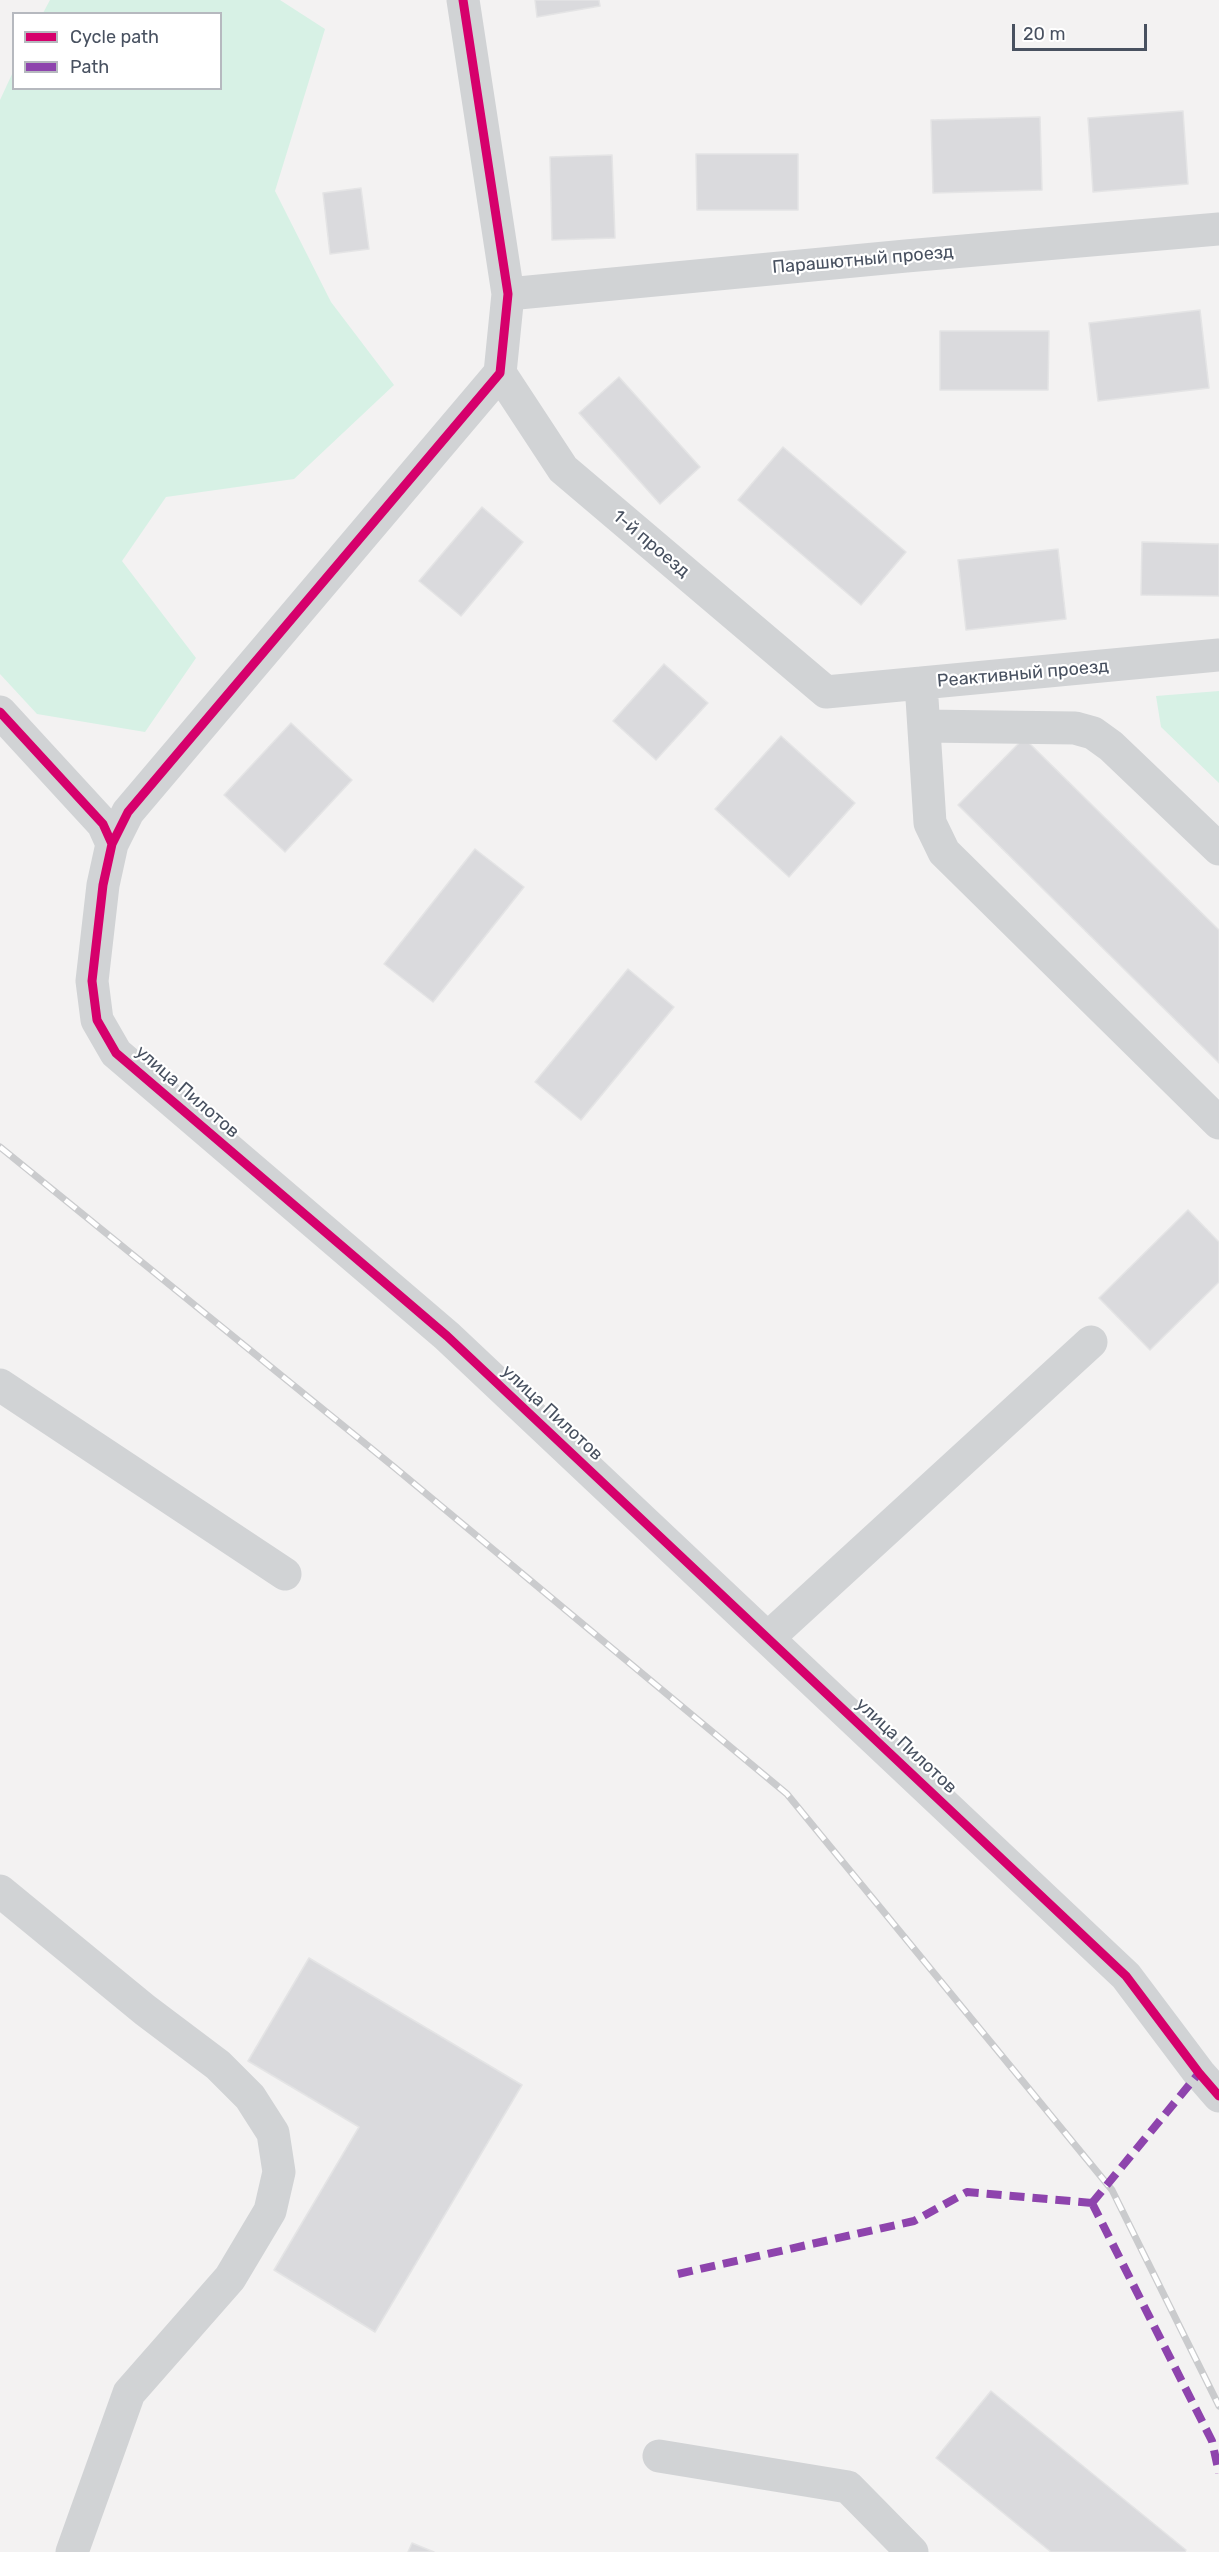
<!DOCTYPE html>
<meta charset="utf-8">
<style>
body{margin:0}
#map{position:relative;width:1219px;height:2552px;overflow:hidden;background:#f3f2f2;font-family:Rubik,sans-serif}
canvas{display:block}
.legend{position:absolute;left:12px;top:12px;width:210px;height:78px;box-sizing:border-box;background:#fff;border:2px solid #b6b9bf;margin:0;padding:8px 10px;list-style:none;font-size:18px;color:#485160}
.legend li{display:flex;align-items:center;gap:12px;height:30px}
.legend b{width:30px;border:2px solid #b6b9bf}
.scale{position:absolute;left:1012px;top:24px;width:135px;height:27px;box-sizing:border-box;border:3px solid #485160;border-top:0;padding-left:8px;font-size:18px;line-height:21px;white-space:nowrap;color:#485160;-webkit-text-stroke:4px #fff;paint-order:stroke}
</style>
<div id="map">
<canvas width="1219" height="2552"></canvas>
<ul class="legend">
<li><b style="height:8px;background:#d6006c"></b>Cycle path</li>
<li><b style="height:8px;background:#8e44ad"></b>Path</li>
</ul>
<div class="scale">20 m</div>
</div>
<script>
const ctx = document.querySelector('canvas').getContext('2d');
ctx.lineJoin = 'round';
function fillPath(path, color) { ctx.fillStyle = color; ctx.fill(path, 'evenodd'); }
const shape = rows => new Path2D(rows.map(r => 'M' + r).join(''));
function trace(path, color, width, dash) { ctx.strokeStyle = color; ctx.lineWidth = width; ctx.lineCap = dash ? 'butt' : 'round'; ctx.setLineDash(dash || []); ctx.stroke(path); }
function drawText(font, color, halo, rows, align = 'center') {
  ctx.font = font + ' Rubik,sans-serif'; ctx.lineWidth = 4.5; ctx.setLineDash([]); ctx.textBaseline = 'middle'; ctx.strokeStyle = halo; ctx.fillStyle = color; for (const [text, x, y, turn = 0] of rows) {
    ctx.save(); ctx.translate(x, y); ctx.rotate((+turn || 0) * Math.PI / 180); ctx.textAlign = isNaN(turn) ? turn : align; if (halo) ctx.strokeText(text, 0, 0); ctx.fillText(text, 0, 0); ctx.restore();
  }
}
fillPath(shape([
 [50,0,280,0,325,29,275,191,331,302,394,385,294,479,166,497,122,561,196,658,145,732,37,714,0,674,0,100,13,72,14,88,220,88,220,14,43,13],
 [1219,691,1219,783,1161,727,1156,696]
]), '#d7f1e5');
const building = shape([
 [535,0,599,0,600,6,537,17,535,0],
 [1183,111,1188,184,1093,192,1088,118,1183,111],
 [1040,117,1042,190,933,193,931,120,1040,117],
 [696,154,798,154,798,210,697,210,696,154],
 [612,155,615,238,552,240,550,157,612,155],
 [361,188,369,249,330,254,323,193,361,188],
 [1200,310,1209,388,1098,401,1089,323,1200,310],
 [940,331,1049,331,1048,390,940,390,940,331],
 [619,377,700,467,660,504,579,413,619,377],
 [783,447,906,552,861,605,738,500,783,447],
 [482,507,523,542,461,616,419,581,482,507],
 [1142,542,1219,544,1219,596,1141,595,1142,542],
 [1058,549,1066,619,966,630,958,560,1058,549],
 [664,664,708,703,656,760,613,721,664,664],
 [291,723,352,780,285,852,224,795,291,723],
 [781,736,855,803,789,877,715,809,781,736],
 [1024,738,1219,930,1219,1063,958,805,1024,738],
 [475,849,524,887,433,1002,384,964,475,849],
 [628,969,674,1007,581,1120,535,1082,628,969],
 [1188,1210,1219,1242,1219,1282,1150,1350,1099,1298,1188,1210],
 [309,1958,522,2085,375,2332,274,2270,359,2127,248,2061,309,1958],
 [991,2391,1186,2550,1185,2552,1051,2552,936,2458,991,2391],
 [412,2543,434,2552,408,2552,412,2543]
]);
fillPath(building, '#dadadd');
trace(building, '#e4e4e5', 1.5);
trace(shape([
 [508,294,906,256,1219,229],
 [500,373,563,469,826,692,1219,655],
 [921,683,930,823,944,852,1219,1123],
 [0,712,103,824,112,844,103,885,92,981,97,1020,116,1053,447,1336,1126,1976,1199,2073,1219,2096],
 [924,726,1075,728,1093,733,1111,746,1219,849],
 [112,844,128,812,500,373,508,294,463,0],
 [0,1385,285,1574],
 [768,1638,1091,1342],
 [0,1891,145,2010,218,2065,250,2097,273,2133,279,2172,270,2211,230,2278,129,2393,72,2552],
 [659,2456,848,2487,912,2552]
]), '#d1d3d5', 33);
const rail = shape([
 [0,1147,394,1467,787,1794,1112,2190,1219,2406]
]);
trace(rail, '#cacbcd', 7);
trace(rail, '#fff', 4.5, [14]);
trace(shape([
 [1092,2203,1212,2441,1219,2473],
 [1092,2203,1199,2073],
 [678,2274,914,2221,967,2192,1092,2203]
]), '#8e44ad', 8, [15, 8]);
trace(shape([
 [0,712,103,824,112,844,103,885,92,981,97,1020,116,1053,447,1336,1126,1976,1199,2073,1219,2096],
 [112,844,128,812,500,373,508,294,463,0]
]), '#d6006c', 9);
drawText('18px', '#485160', '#fff', [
 ["Парашютный проезд",863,260,-5],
 ["1-й проезд",651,544,40],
 ["Реактивный проезд",1023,674,-5],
 ["улица Пилотов",187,1092,41],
 ["улица Пилотов",552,1413,43],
 ["улица Пилотов",906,1746,43]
]);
</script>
